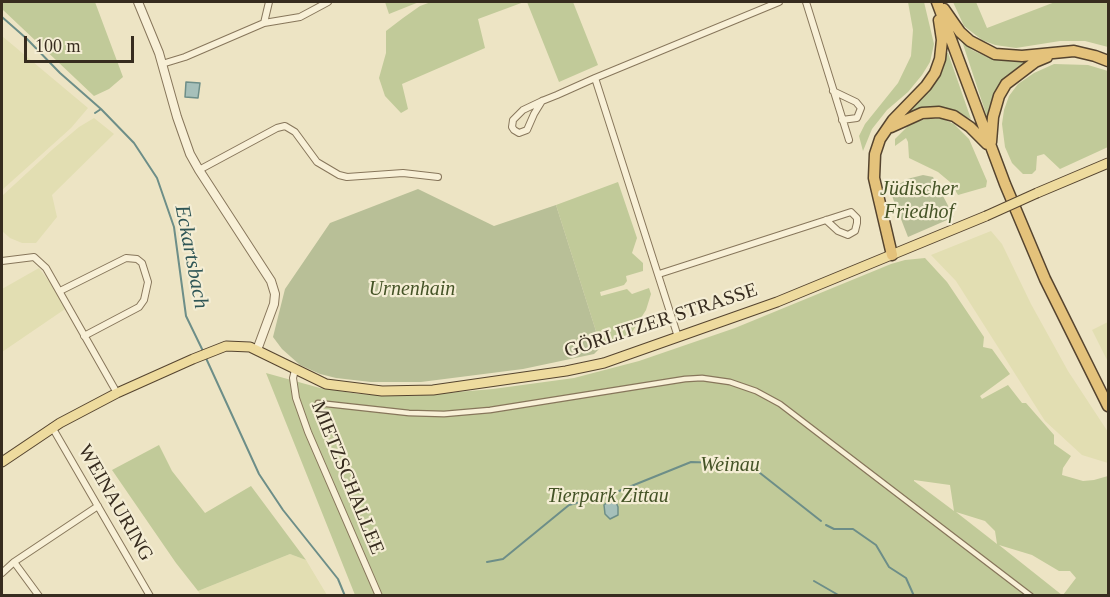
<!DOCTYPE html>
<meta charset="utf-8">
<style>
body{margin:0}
#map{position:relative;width:1110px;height:597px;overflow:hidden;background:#ede4c4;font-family:"Times New Roman",serif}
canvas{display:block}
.frame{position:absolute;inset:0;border:3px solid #372c1f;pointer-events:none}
.scale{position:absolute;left:24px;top:36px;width:110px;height:27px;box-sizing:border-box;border:3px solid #372c1f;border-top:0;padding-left:8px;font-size:18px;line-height:21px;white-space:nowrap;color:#372c1f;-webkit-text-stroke:4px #f4edd4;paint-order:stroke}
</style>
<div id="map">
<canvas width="1110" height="597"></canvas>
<div class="frame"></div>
<div class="scale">100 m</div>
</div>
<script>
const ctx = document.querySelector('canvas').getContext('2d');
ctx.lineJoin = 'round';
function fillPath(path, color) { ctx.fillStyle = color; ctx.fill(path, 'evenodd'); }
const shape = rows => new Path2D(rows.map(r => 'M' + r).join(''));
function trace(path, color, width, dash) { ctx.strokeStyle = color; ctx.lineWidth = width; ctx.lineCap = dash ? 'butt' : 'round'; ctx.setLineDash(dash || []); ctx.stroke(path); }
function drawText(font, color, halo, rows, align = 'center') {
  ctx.font = font + ' "Times New Roman",serif'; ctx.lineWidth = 4.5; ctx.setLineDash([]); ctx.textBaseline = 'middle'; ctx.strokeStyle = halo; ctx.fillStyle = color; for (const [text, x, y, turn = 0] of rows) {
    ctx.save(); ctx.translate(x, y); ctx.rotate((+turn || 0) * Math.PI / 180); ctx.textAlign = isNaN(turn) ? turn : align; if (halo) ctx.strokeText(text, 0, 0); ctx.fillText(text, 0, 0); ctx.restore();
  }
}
fillPath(shape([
 [2,36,88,108,71,128,2,190],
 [94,118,114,134,52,195,57,217,36,243,22,243,10,238,2,231,2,196,53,149,79,127],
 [991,231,1002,244,1031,304,1068,371,1108,432,1108,463,1082,455,1045,421,956,281,931,255],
 [39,268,68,307,2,352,2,289],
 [1108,322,1108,362,1092,330],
 [290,554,306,560,327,595,201,596,198,591]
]), '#e2deb2');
fillPath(shape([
 [2,2,95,2,123,77,109,89,94,96,2,9],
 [385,2,419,2,389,14],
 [431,2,524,2,478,19,485,48,402,84,408,109,401,113,385,96,379,78,386,53,386,31,403,18,420,6],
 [527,2,573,2,598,65,559,82],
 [908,2,924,2,934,44,930,62,922,75,908,92,887,110,872,129,863,151,859,136,865,124,898,83,911,56,913,30],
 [953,2,976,2,987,28,1055,2,1108,2,1108,47,1085,41,1060,41,1016,48,995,45,982,40,964,26],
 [962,41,972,50,987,57,1003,61,1026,60,1026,62,1013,71,1004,81,988,120],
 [946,53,948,53,971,119,946,109,934,107,920,108,905,114,942,66],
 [1054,64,1088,65,1108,71,1108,147,1060,169,1044,154,1037,156,1036,170,1032,174,1023,174,1012,163,1005,147,1002,124,1004,110,1009,96,1018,84,1034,73],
 [927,119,943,119,954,124,969,139,987,181,986,187,958,195,950,182,938,172,909,158,908,142,906,138,895,146,895,139,911,123],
 [618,182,637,238,632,253,643,263,643,271,626,276,627,281,624,285,600,292,601,296,627,289,632,294,649,288,651,294,646,310,629,337,601,347,556,205],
 [925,258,947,282,984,337,983,347,992,349,1010,374,980,396,982,399,1008,385,1022,403,1026,403,1054,435,1054,444,1071,456,1063,468,1062,475,1083,481,1094,480,1108,476,1108,595,1063,595,1076,578,1070,571,1059,571,1032,555,999,545,1062,595,355,595,266,373,320,388,359,394,410,396,493,389,574,378,639,361,735,328,891,264,905,260],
 [914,480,950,485,954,511,914,481],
 [956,512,985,521,995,531,997,544],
 [159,445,172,471,205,513,251,486,306,560,290,554,198,591,176,563,112,470]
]), '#c1ca99');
fillPath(shape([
 [923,175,933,177,954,217,908,237,892,196,893,191,895,187,907,179],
 [418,189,494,226,556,205,601,347,594,354,523,369,421,382,371,382,336,378,320,374,300,365,282,349,273,337,285,289,330,223]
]), '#b8bf97');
const water = shape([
 [186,82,200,83,198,98,185,97,186,82],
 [609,501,616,502,618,507,618,515,610,519,605,514,604,505,609,501]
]);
fillPath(water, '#a6c0ba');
trace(water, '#6d8e88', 1.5);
trace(shape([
 [2,17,27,39,60,73,101,109,134,143,157,178,174,227,186,316,203,351],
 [95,113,101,109],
 [205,356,259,474,283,510,338,579,345,596],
 [748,466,754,468],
 [760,473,821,521],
 [619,491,691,462,722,463,733,470,742,469],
 [826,525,834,529,853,529,876,545,889,567,906,578,914,596],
 [487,562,503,559,569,505,608,495],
 [814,581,840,596]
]), '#6d8e88', 2);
const pedestrian = shape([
 [318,403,409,413,444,414,490,410,685,379,702,378,730,382,756,391,780,404,1031,596]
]);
const minor = shape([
 [806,2,849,140],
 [264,23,300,17,328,2],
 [162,64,185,57,264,23,269,2],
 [595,78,678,337],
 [833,91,856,102,861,108,857,118,842,120],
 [542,101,534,114,527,130,519,133,514,130,512,127,513,120,523,110,542,101,557,95,595,78,779,2],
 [199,170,277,128,285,126,295,132,317,162,339,175,347,177,403,173,438,177],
 [2,261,34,257,46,268,117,393],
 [659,274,851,212,857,218,857,223,855,231,848,235,838,231,826,220],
 [60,291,126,258,137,259,142,263,148,282,144,300,139,307,84,336],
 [295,370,293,378,296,398,308,432,379,596],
 [52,427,150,596],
 [14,562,39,596],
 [2,573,14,562,98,506]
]);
const tertiary = shape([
 [138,2,159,53,177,117,190,154,199,170,271,281,275,294,274,304,257,350]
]);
const primary = shape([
 [1037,193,1108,163],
 [2,462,60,423,117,393,193,359,226,346,250,347,326,384,382,391,433,390,566,371,604,363,777,302,986,216]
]);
const trunk = shape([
 [937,2,1005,184,1045,279,1108,406],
 [944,9,960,32,970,41,995,54,1022,56,1074,51,1095,56,1108,61],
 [891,127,922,113,939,112,954,116,970,127,987,144],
 [991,142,993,117,999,96,1006,84,1035,62,1047,57],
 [892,255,874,178,875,154,880,139,893,120,926,86,935,73,940,59,942,40,939,20]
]);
trace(pedestrian, '#87765b', 7);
trace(minor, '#87765b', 8);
trace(tertiary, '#87765b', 10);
trace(primary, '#55442f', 11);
trace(trunk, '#55442f', 13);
trace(pedestrian, '#f8f0d7', 4.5);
trace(minor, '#f8f0d7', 6);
trace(tertiary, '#f8f0d7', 8);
trace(primary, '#eedb9e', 9);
trace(trunk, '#e4c27b', 10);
const primaryBridge = shape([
 [986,216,1037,193]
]);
trace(primaryBridge, '#55442f', 11, []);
trace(primaryBridge, '#eedb9e', 9);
drawText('italic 20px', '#445326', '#f4edd4', [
 ["Jüdischer",919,190],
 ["Friedhof",919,213],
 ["Urnenhain",412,290],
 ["Weinau",730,466],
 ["Tierpark Zittau",608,497]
]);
drawText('20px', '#372c1f', '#f4edd4', [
 ["GÖRLITZER STRASSE",661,321,-18],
 ["MIETZSCHALLEE",347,478,68],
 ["WEINAURING",115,503,60]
]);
drawText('italic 21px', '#2f5656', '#f4edd4', [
 ["Eckartsbach",191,257,79]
]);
</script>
